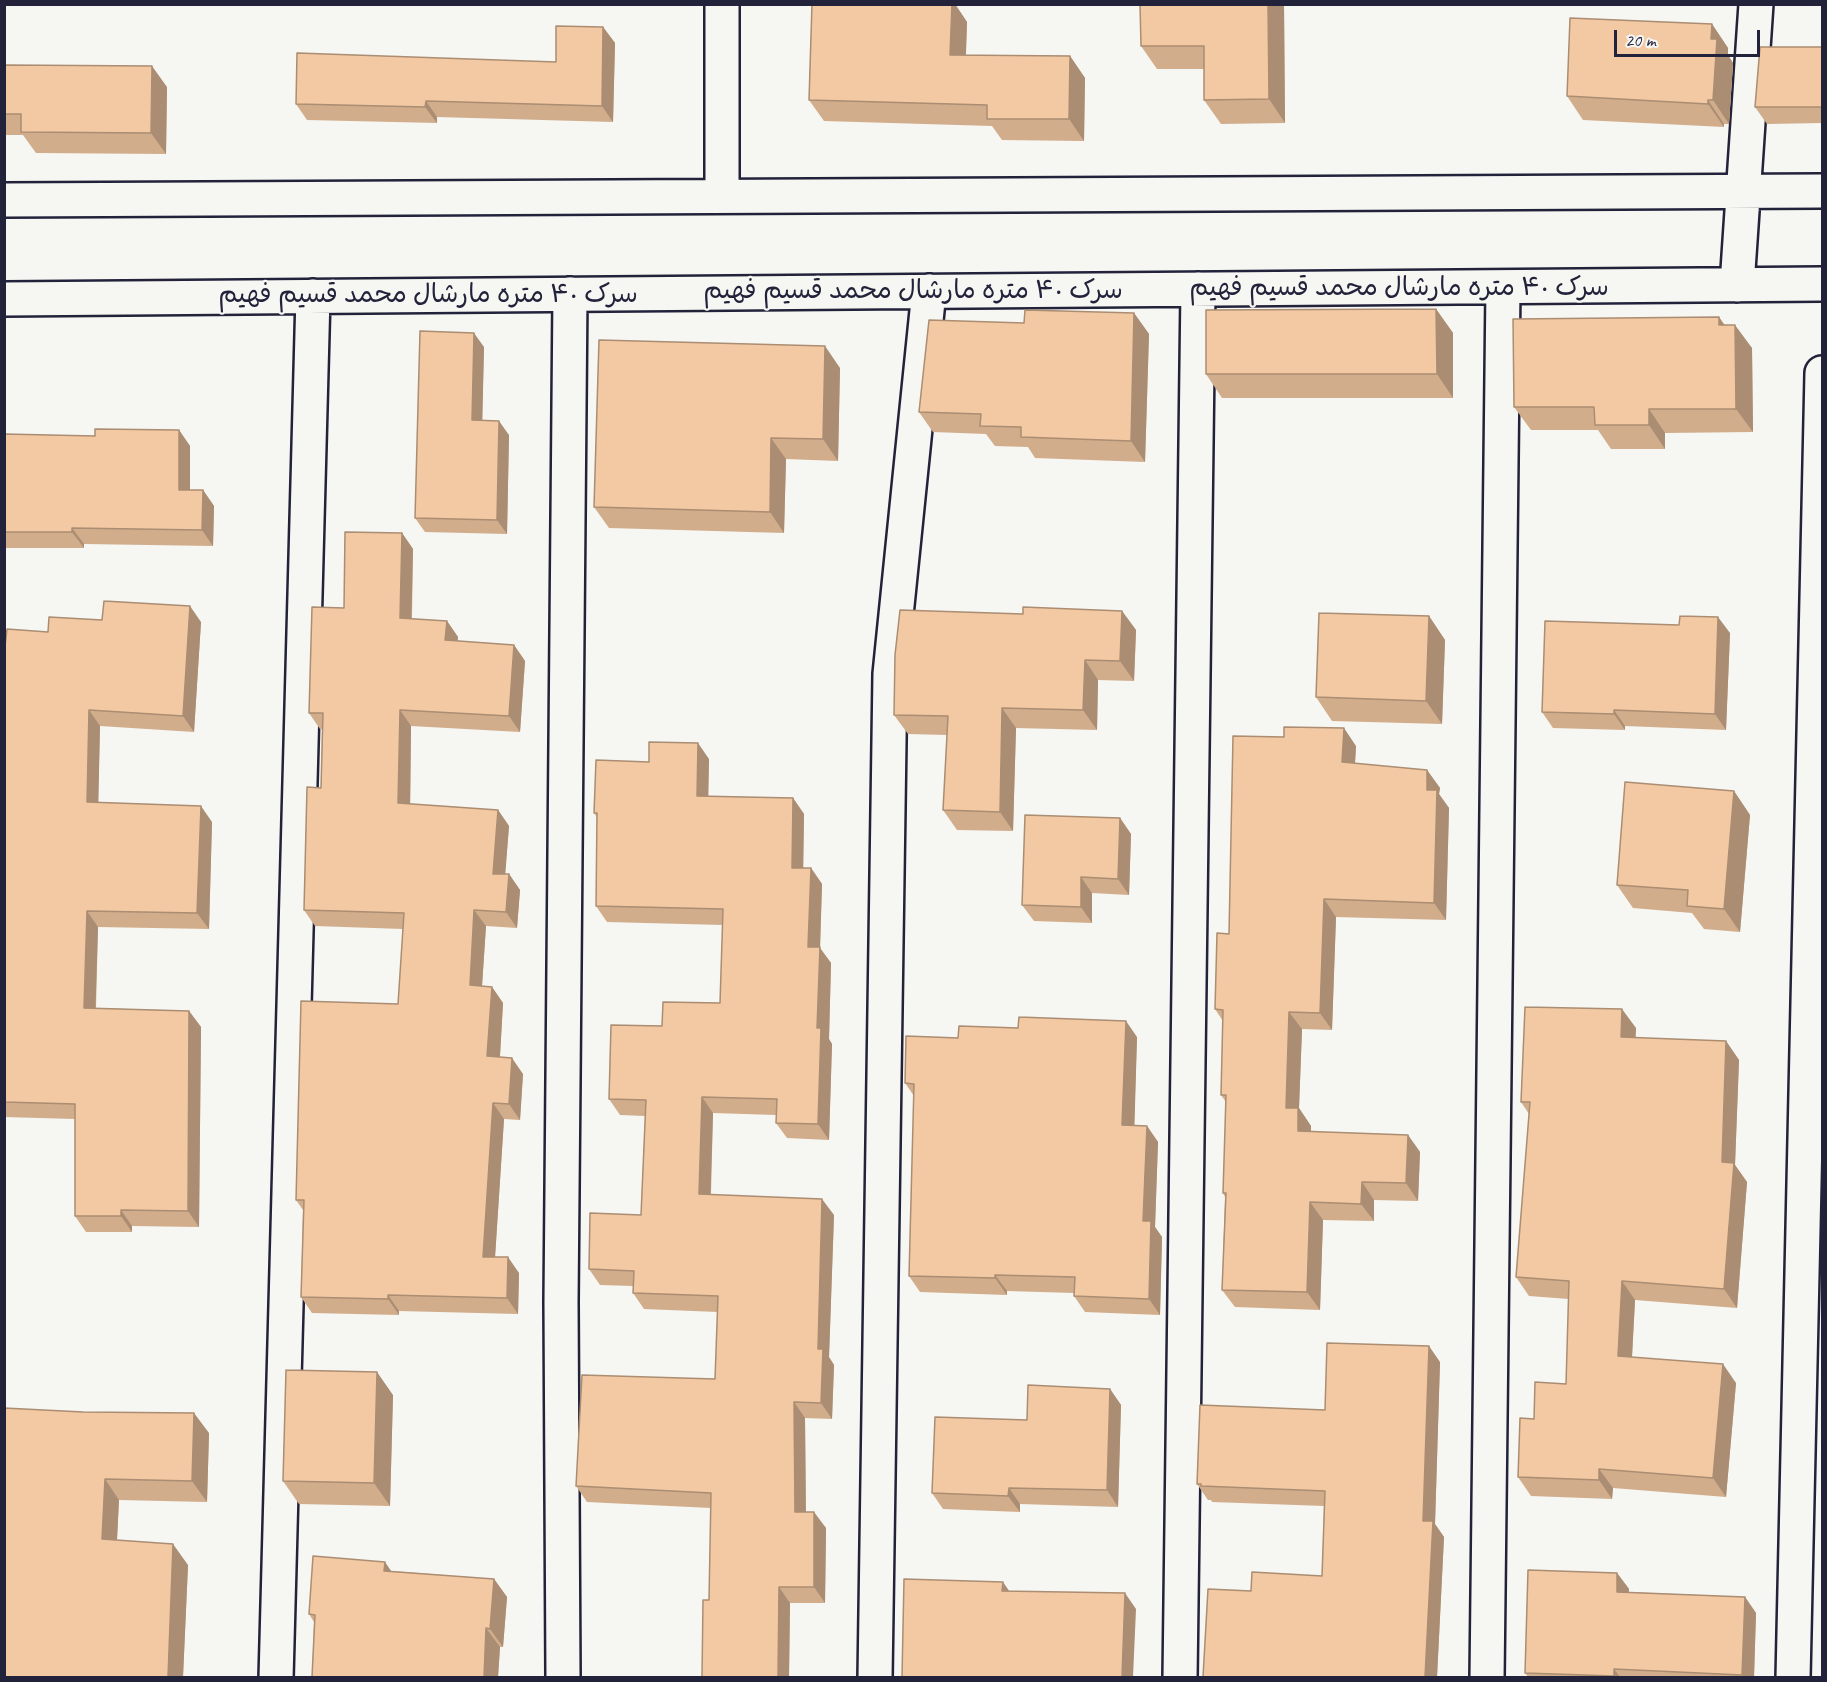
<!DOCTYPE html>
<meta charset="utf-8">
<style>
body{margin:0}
#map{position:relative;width:1827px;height:1682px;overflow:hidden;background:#f6f6f2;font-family:Caveat,sans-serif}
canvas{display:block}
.frame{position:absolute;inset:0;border:6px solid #22223b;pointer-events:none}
.scale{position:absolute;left:1614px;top:30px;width:146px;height:27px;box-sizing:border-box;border:3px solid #22223b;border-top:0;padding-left:8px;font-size:18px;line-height:21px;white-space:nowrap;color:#22223b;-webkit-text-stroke:4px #f6f6f2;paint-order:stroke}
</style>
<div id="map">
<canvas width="1827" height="1682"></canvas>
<div class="frame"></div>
<div class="scale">20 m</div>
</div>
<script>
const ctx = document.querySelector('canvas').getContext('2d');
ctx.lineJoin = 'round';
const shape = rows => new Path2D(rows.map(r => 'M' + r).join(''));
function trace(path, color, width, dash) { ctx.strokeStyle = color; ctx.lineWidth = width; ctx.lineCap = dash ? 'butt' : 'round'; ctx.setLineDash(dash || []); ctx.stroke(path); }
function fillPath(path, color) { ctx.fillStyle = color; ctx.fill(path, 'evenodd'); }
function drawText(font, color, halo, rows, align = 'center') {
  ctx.font = font + ' Caveat,"Playpen Sans Arabic",sans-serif'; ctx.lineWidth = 4.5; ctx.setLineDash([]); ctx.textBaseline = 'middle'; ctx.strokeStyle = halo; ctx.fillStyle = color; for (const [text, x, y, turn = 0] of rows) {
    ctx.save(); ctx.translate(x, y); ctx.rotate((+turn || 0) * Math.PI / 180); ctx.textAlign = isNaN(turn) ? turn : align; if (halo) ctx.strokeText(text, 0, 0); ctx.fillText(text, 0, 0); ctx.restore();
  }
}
const minor = shape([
 [722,196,722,4],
 [4,200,1822,191],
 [1737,285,1756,4],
 [4,299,1822,284],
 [276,1678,313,296],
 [563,1678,561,1301,570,294],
 [875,1678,890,674,929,291],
 [1180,1678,1198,289],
 [1487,1678,1503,287],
 [1793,1678,1822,373]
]);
trace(minor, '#22223b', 38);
trace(minor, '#f6f6f2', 33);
fillPath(shape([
 [812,4,955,4,967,22,966,55,1070,56,1085,78,1084,141,1002,140,992,126,824,121,809,100],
 [1284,4,1285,123,1221,124,1204,100,1204,69,1157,69,1141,46],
 [1712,24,1728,48,1728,55,1733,63,1729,124,1724,124,1724,127,1583,120,1567,96],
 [603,27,615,43,613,122,437,117,437,123,307,120,296,104,556,62],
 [1822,47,1822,123,1767,124,1755,107],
 [4,65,167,87,166,154,36,153,23,135,4,135],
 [1436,309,1453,333,1453,398,1222,398,1206,374],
 [1134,313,1149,334,1145,462,1035,458,1028,447,995,446,986,434,933,432,919,412,1024,323],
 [1719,317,1724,325,1752,348,1753,432,1665,433,1665,449,1611,449,1598,430,1531,430,1514,407],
 [484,347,482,421,509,435,507,534,425,532,415,518],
 [840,368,838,461,786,459,784,533,609,528,594,507],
 [179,430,190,446,190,490,203,490,214,506,213,546,84,544,84,548,4,548,4,434,95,436],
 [402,533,413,549,412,619,447,621,458,637,458,641,514,645,525,661,520,732,411,726,410,804,498,810,509,826,505,874,509,874,520,890,517,928,486,926,482,986,492,987,503,1003,500,1057,523,1074,520,1120,504,1119,495,1257,519,1273,518,1314,399,1311,399,1315,312,1313,301,1297,303,1210,296,1200,398,1004,403,929,315,926,304,910,321,788,322,729,320,729,309,713,344,608],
 [1122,611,1136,630,1134,681,1098,680,1097,730,1016,728,1013,831,957,830,943,810,947,735,908,734,894,715,1023,614],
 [1429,616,1445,640,1442,724,1332,721,1316,697],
 [102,620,201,622,194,732,100,726,98,803,212,822,209,929,98,927,96,1008,189,1011,201,1027,199,1227,132,1226,132,1232,86,1232,75,1216,75,1119,4,1117,4,655,48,632],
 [1679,625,1730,633,1726,730,1625,726,1625,730,1553,728,1542,712],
 [1356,746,1355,764,1427,770,1440,788,1439,794,1449,808,1446,920,1336,917,1332,1030,1302,1029,1299,1108,1311,1126,1311,1132,1408,1135,1420,1152,1418,1201,1374,1200,1374,1221,1323,1220,1320,1310,1235,1307,1222,1290,1225,1197,1223,1193,1226,1102,1221,1095,1223,1021,1215,1009,1229,934],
 [709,759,708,796,793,798,804,814,803,868,811,868,822,884,820,948,831,963,829,1039,832,1044,829,1140,787,1138,776,1123,776,1115,713,1113,711,1195,834,1215,829,1357,834,1365,832,1419,805,1418,806,1512,826,1528,825,1603,790,1603,789,1677,702,1677,709,1600,711,1508,587,1502,576,1486,715,1379,718,1312,644,1309,633,1293,633,1286,600,1285,589,1269,641,1215,645,1116,620,1115,609,1099,662,1026,720,1003,723,925,607,922,596,906,597,817,594,813],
 [1734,791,1750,815,1740,932,1704,929,1692,913,1633,908,1617,885],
 [1120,818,1131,834,1129,895,1092,893,1092,923,1034,921,1022,905],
 [1636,1028,1635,1038,1726,1041,1739,1060,1735,1165,1747,1182,1737,1308,1635,1300,1632,1357,1736,1383,1726,1497,1613,1488,1612,1499,1531,1496,1518,1477,1534,1419,1566,1384,1569,1299,1529,1296,1516,1277,1529,1114,1521,1102],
 [1137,1037,1134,1125,1147,1126,1158,1142,1155,1227,1162,1237,1160,1315,1085,1312,1074,1296,1074,1293,1007,1291,1007,1295,920,1292,909,1276,914,1096,905,1083,958,1038],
 [1440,1362,1435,1524,1444,1537,1437,1677,1322,1576,1324,1506,1212,1502,1211,1500,1208,1500,1197,1484,1325,1410],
 [1110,1389,1121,1405,1118,1507,1020,1504,1020,1512,943,1509,932,1493,1027,1420],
 [393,1395,390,1506,299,1504,283,1481],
 [4,1408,209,1433,207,1502,119,1500,117,1540,188,1565,183,1677],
 [392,1571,494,1579,507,1597,503,1647,500,1647,498,1677,312,1677,314,1622,309,1614],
 [1617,1573,1629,1589,1628,1592,1745,1597,1756,1613,1754,1677,1528,1677,1525,1673]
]), '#d1ad8c');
fillPath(shape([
 [952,4,955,4,967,22,965,77,950,55],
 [1268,4,1284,4,1285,123,1269,99],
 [1712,24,1728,48,1728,55,1733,63,1729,124,1713,100,1711,39],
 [603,27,615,43,613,122,602,106],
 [1070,56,1085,78,1084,141,1069,119],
 [152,66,167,87,166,154,151,133],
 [1708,100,1724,124,1724,127,1708,104],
 [426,101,437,117,437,123,425,107],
 [1436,309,1453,333,1453,398,1437,374],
 [1134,313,1149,334,1145,462,1131,441],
 [1719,317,1735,340,1719,325],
 [1735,325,1752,348,1753,432,1736,409],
 [474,333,484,347,482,435,472,420],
 [825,346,840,368,838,461,823,439],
 [1649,409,1665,433,1665,449,1649,425],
 [499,421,509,435,507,534,497,520],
 [179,430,190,446,190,506,179,490],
 [771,438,786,459,784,533,770,512],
 [203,490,214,506,213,546,202,530],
 [72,528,84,544,84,548,72,532],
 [402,533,413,549,411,634,400,618],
 [190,606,201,622,194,732,183,716],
 [1122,611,1136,630,1134,681,1120,661],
 [1429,616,1445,640,1442,724,1426,701],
 [1718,617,1730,633,1726,730,1715,714],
 [447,621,458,637,456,656,445,640],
 [514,645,525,661,520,732,509,716],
 [1085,660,1098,680,1097,730,1083,710],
 [1002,708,1016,728,1013,831,1000,812],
 [89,710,100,726,98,819,87,802],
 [400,710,411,726,410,819,398,803],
 [1614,710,1625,726,1625,730,1614,714],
 [1344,728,1356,746,1354,780,1342,762],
 [698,743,709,759,708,812,697,796],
 [1427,770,1440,788,1439,794,1449,808,1446,920,1434,903,1427,790],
 [1734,791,1750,815,1740,932,1724,909],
 [793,798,804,814,803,884,792,868],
 [201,806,212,822,209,929,197,913],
 [498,810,509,826,504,890,493,874],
 [1120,818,1131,834,1129,895,1118,879],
 [811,868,822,884,820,948,831,963,829,1039,832,1044,829,1140,818,1124,808,947],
 [509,874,520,890,517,928,506,912],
 [1081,877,1092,893,1092,923,1081,907],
 [1324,899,1336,917,1332,1030,1320,1013],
 [474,910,486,926,481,1001,470,985],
 [87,911,98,927,95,1024,84,1008],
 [492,987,503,1003,499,1072,487,1056],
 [1622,1009,1636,1028,1635,1056,1621,1037],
 [189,1011,201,1027,199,1227,188,1211],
 [1289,1012,1302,1029,1299,1108,1311,1126,1310,1149,1298,1131,1286,1108],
 [1126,1021,1137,1037,1134,1141,1122,1125],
 [1726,1041,1739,1060,1735,1165,1747,1182,1737,1308,1724,1289,1722,1162],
 [512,1058,523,1074,520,1120,509,1104],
 [702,1097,713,1113,710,1210,699,1194],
 [493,1103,504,1119,494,1273,483,1257],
 [1147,1126,1158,1142,1155,1227,1162,1237,1160,1315,1149,1299,1143,1221],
 [1408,1135,1420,1152,1418,1201,1406,1183],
 [1362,1182,1374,1200,1374,1221,1361,1204],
 [822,1199,834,1215,829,1357,834,1365,832,1419,821,1403,818,1349],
 [1310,1202,1323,1220,1320,1310,1307,1292],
 [121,1210,132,1226,132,1232,121,1216],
 [508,1257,519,1273,518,1314,507,1298],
 [995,1275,1007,1291,1007,1295,995,1278],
 [1622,1281,1635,1300,1631,1375,1618,1356],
 [388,1295,399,1311,399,1315,388,1299],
 [1429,1346,1440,1362,1435,1524,1444,1537,1437,1677,1425,1677,1423,1521],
 [1723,1364,1736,1383,1726,1497,1713,1478],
 [377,1372,393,1395,390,1506,374,1483],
 [1110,1389,1121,1405,1118,1507,1107,1490],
 [794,1402,805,1418,806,1528,795,1512],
 [194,1413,209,1433,207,1502,192,1481],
 [1599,1469,1613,1488,1612,1499,1599,1480],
 [105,1479,119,1500,116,1559,102,1539],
 [1009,1488,1020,1504,1020,1512,1008,1496],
 [814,1512,826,1528,825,1603,814,1587],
 [173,1544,188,1565,183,1677,168,1677],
 [385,1562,398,1581,384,1571],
 [1617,1573,1629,1589,1628,1608,1617,1592],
 [494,1579,507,1597,503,1647,490,1629],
 [1003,1582,1014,1598,1002,1591],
 [779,1587,790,1603,789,1677,778,1677],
 [1125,1593,1136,1609,1133,1677,1122,1677],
 [1745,1597,1756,1613,1754,1677,1744,1677,1742,1675],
 [486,1628,500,1647,498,1677,484,1677],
 [1614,1669,1620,1677,1615,1677,1614,1676]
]), '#aa8d72');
const building = shape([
 [812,4,952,4,950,55,1070,56,1069,119,987,119,987,105,809,100,812,4],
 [1140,4,1268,4,1269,99,1204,100,1204,46,1141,46,1140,4],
 [1570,18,1712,24,1711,39,1717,39,1713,100,1708,100,1708,104,1567,96,1570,18],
 [556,26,603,27,602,106,426,101,425,107,296,104,297,53,556,62,556,26],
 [1760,47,1822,47,1822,107,1755,107,1760,47],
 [4,65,152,66,151,133,21,132,21,114,4,114,4,65],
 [1436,309,1437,374,1206,374,1206,310,1436,309],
 [1025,310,1134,313,1131,441,1021,437,1021,427,980,426,981,414,919,412,929,320,1024,323,1025,310],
 [1719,317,1719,325,1735,325,1736,409,1649,409,1649,425,1595,425,1594,407,1514,407,1513,319,1719,317],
 [420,331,474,333,472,420,499,421,497,520,415,518,420,331],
 [599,340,825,346,823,439,771,438,770,512,594,507,599,340],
 [95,429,179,430,179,490,203,490,202,530,72,528,72,532,4,532,4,434,95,436,95,429],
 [345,532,402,533,400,618,447,621,445,640,514,645,509,716,400,710,398,803,498,810,493,874,509,874,506,912,474,910,470,985,492,987,487,1056,512,1058,509,1104,493,1103,483,1257,508,1257,507,1298,388,1295,388,1299,301,1297,304,1200,296,1200,301,1001,398,1004,404,913,304,910,307,787,321,788,323,713,309,713,312,607,344,608,345,532],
 [104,601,190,606,183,716,89,710,87,802,201,806,197,913,87,911,84,1008,189,1011,188,1211,121,1210,121,1216,75,1216,75,1104,4,1102,4,655,7,629,48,632,49,617,102,620,104,601],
 [1023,607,1122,611,1120,661,1085,660,1083,710,1002,708,1000,812,943,810,948,716,894,715,895,655,900,610,1023,614,1023,607],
 [1319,613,1429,616,1426,701,1316,697,1319,613],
 [1680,616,1718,617,1715,714,1614,710,1614,714,1542,712,1545,621,1679,625,1680,616],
 [1284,727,1344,728,1342,762,1427,770,1427,790,1437,790,1434,903,1324,899,1320,1013,1289,1012,1286,1108,1298,1108,1298,1131,1408,1135,1406,1183,1362,1182,1361,1204,1310,1202,1307,1292,1222,1290,1226,1193,1223,1193,1226,1095,1221,1095,1223,1010,1215,1009,1217,933,1229,934,1233,736,1284,737,1284,727],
 [649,742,698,743,697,796,793,798,792,868,811,868,808,947,820,947,817,1028,821,1028,818,1124,776,1123,777,1099,702,1097,699,1194,822,1199,818,1349,823,1349,821,1403,794,1402,795,1512,814,1512,814,1587,779,1587,778,1677,702,1677,703,1600,709,1600,711,1493,576,1486,582,1375,715,1379,718,1296,633,1293,634,1271,589,1269,590,1213,641,1215,646,1100,609,1099,611,1025,662,1026,663,1002,720,1003,723,909,596,906,597,813,594,813,596,760,649,762,649,742],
 [1625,782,1734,791,1724,909,1687,906,1688,890,1617,885,1625,782],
 [1025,815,1120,818,1118,879,1081,877,1081,907,1022,905,1025,815],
 [1525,1007,1622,1009,1621,1037,1726,1041,1722,1162,1734,1163,1724,1289,1622,1281,1618,1356,1723,1364,1713,1478,1599,1469,1599,1480,1518,1477,1520,1418,1534,1419,1535,1382,1566,1384,1569,1281,1516,1277,1530,1102,1521,1102,1525,1007],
 [1019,1017,1126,1021,1122,1125,1147,1126,1143,1221,1151,1221,1149,1299,1074,1296,1075,1277,995,1275,995,1278,909,1276,914,1084,905,1083,906,1036,958,1038,959,1026,1018,1028,1019,1017],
 [1327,1343,1429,1346,1423,1521,1433,1521,1425,1677,1203,1677,1208,1589,1251,1591,1252,1572,1322,1576,1325,1491,1201,1486,1201,1484,1197,1484,1200,1405,1325,1410,1327,1343],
 [286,1370,377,1372,374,1483,283,1481,286,1370],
 [1028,1385,1110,1389,1107,1490,1009,1488,1008,1496,932,1493,935,1417,1027,1420,1028,1385],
 [4,1408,83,1412,194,1413,192,1481,105,1479,102,1539,173,1544,168,1677,4,1677,4,1408],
 [313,1556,385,1562,384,1571,494,1579,490,1629,486,1628,484,1677,312,1677,315,1615,309,1614,313,1556],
 [1528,1570,1617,1573,1617,1592,1745,1597,1742,1675,1614,1669,1614,1676,1525,1673,1528,1570],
 [904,1579,1003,1582,1002,1591,1125,1593,1122,1677,902,1677,904,1579]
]);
fillPath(building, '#f3c9a3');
trace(building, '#aa8d72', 1.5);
drawText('26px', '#22223b', '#f6f6f2', [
 ["سرک ۴۰ متره مارشال محمد قسیم فهیم",1399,288],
 ["سرک ۴۰ متره مارشال محمد قسیم فهیم",913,291],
 ["سرک ۴۰ متره مارشال محمد قسیم فهیم",428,295]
]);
</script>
